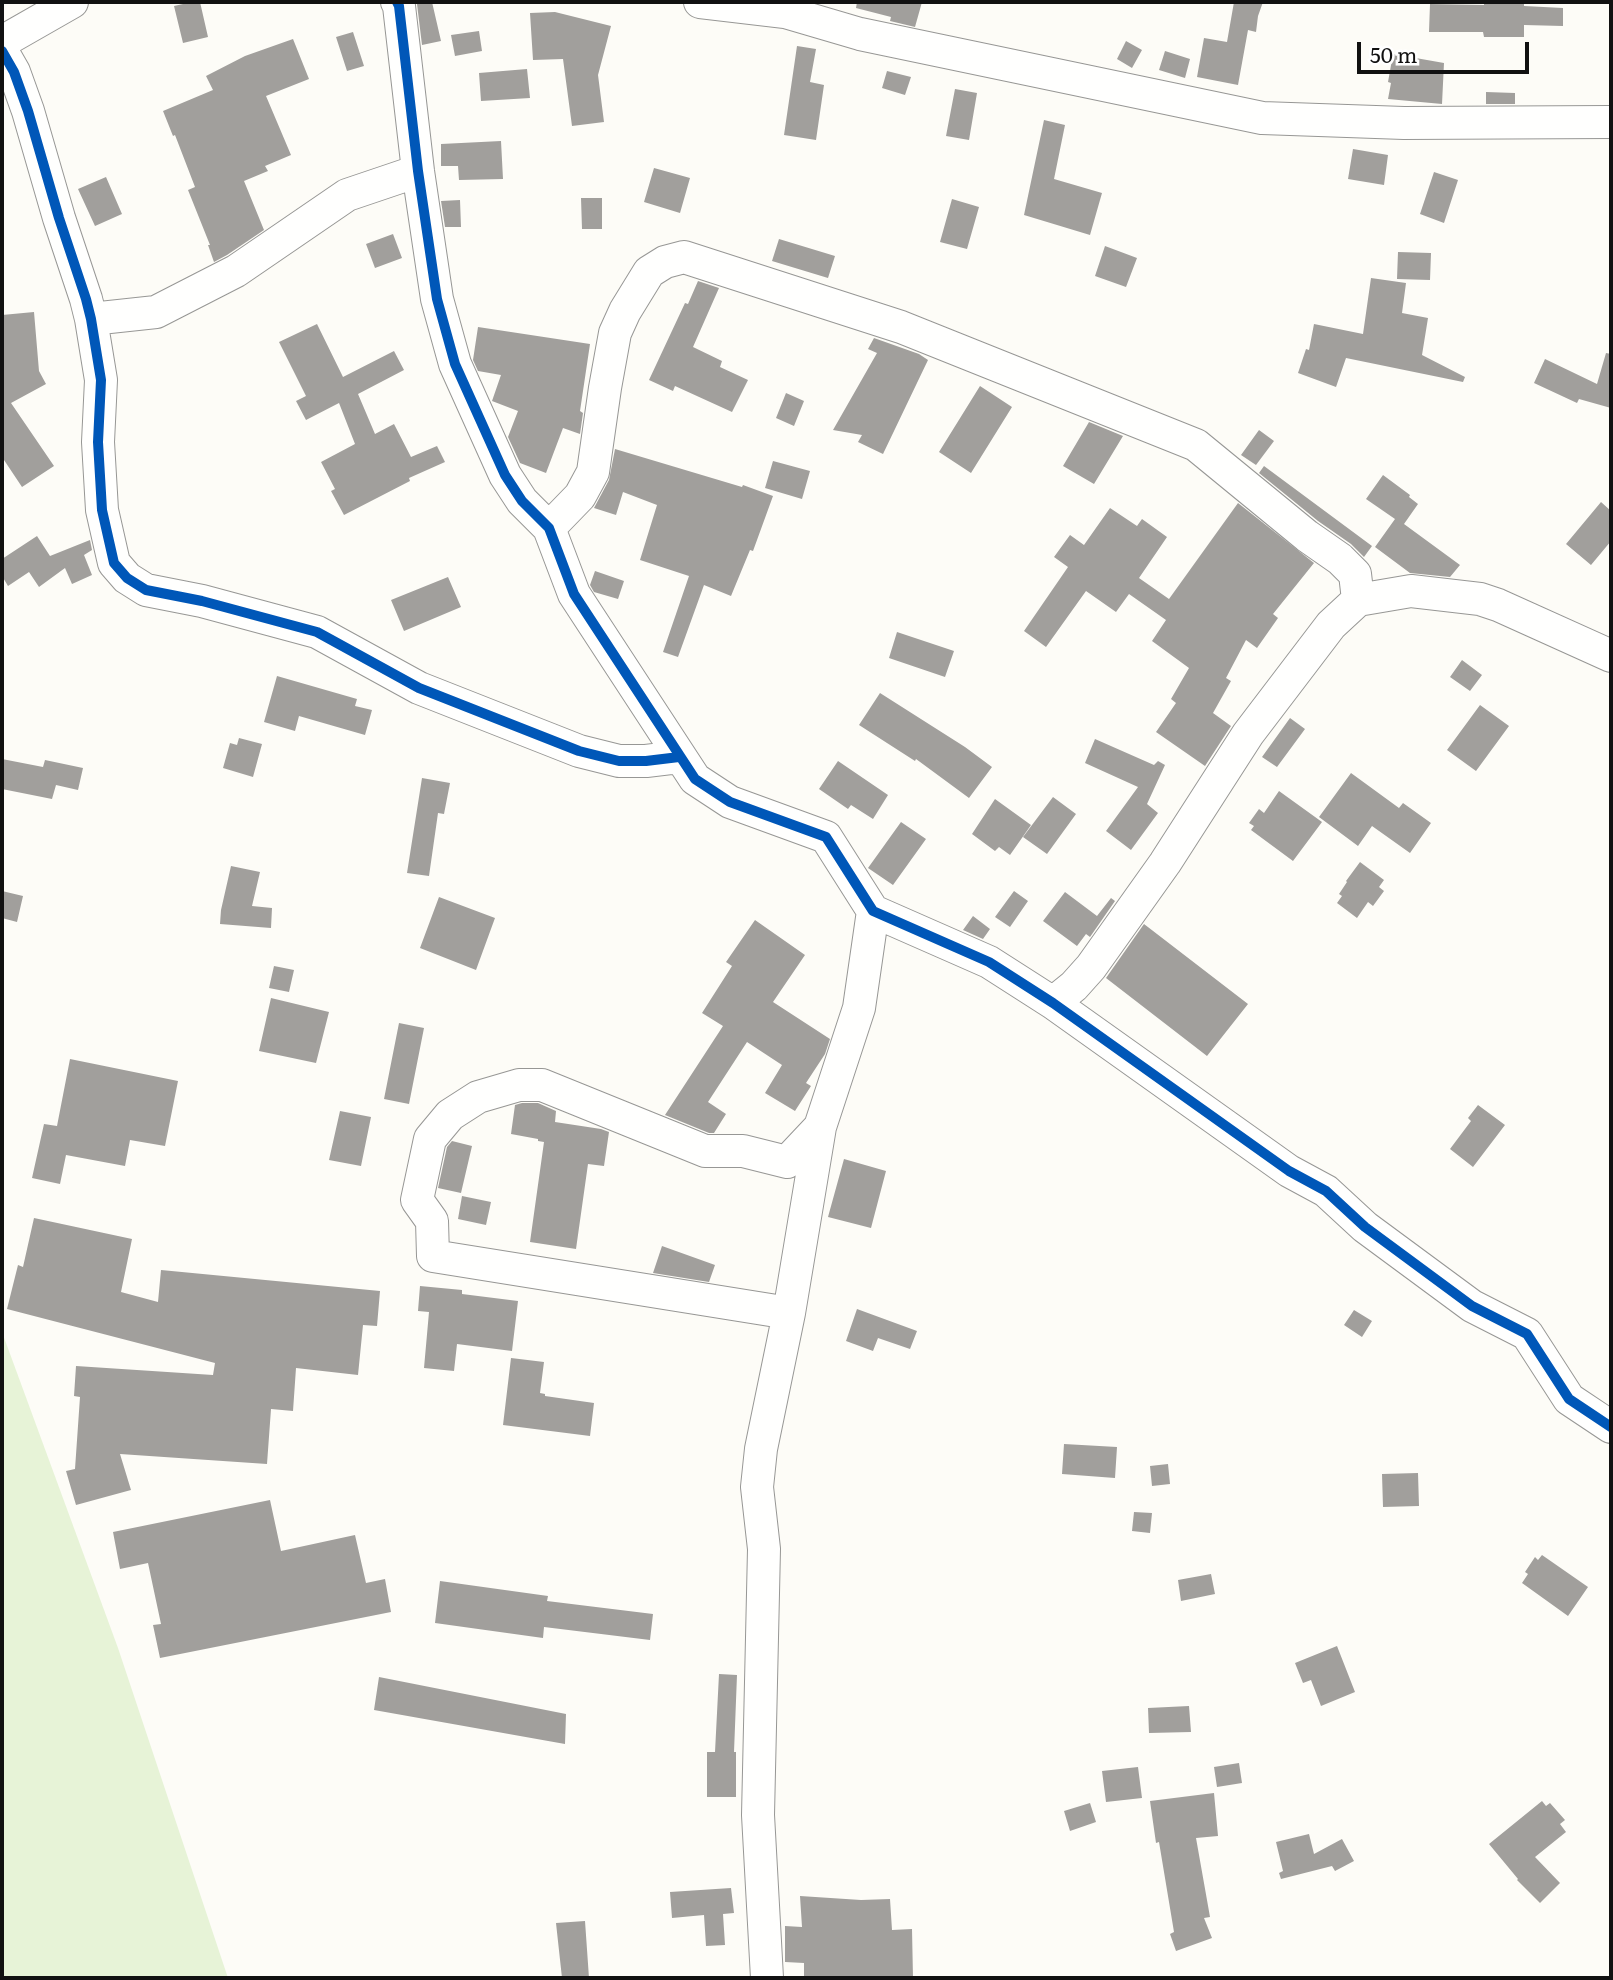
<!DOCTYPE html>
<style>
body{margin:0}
#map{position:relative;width:1613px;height:1980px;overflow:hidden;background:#fdfcf7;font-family:Literata,serif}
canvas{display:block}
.frame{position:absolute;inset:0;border:4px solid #111;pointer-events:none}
.scale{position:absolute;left:1357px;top:42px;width:172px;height:32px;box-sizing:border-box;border:4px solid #111;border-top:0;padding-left:9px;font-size:21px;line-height:24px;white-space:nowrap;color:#111;-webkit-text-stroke:5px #fff;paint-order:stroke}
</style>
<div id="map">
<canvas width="1613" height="1980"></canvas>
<div class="frame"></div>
<div class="scale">50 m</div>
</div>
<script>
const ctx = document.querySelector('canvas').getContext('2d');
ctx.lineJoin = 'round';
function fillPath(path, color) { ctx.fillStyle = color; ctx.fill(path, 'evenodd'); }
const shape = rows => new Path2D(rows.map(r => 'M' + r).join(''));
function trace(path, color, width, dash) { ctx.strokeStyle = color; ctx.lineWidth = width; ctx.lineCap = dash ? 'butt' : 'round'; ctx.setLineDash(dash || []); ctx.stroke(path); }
fillPath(shape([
 [2,1332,118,1648,228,1978,2,1978]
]), '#e7f3d7');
fillPath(shape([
 [192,2,200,2,208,37,183,43,174,6],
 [432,2,441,41,422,45,417,4],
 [857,2,922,2,915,27,890,21,891,17,856,8],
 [1234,2,1263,2,1258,16,1256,32,1248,30,1238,85,1197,77,1204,38,1227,42],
 [1484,2,1524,2,1524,6,1563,8,1563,26,1524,25,1524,37,1484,37,1483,32,1429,32,1430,4,1484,5],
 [555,12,611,26,598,75,604,122,572,126,563,59,533,60,530,13],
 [479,31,482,51,455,56,451,35],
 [353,32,364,66,347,71,336,37],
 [293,39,309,79,266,96,291,155,265,166,268,171,244,181,264,230,227,255,214,262,208,245,210,245,188,190,195,187,175,135,173,136,163,111,213,90,206,76,245,56],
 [1126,41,1142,50,1132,68,1117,59],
 [797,46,816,49,810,82,824,85,816,140,784,135],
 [1165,51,1190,59,1185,78,1159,70],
 [1393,54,1444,63,1442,104,1388,99,1391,83,1388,82],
 [527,69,530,98,481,101,479,73],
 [887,71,911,77,905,95,882,88],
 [955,89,977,93,969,140,946,136],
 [1486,92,1515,93,1515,104,1486,104],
 [1044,120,1065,125,1054,179,1102,193,1090,235,1024,215],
 [501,141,503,179,459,180,458,166,441,166,441,144],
 [1353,149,1388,155,1384,185,1348,179],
 [654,168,690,178,680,213,644,202],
 [1434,172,1458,180,1444,223,1420,214],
 [106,177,122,214,95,226,78,189],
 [581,198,602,198,602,229,582,229],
 [952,199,979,207,967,249,940,242],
 [460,200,461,227,445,227,441,201],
 [393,234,402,258,375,268,366,244],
 [779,239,835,256,828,278,772,261],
 [1105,246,1137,258,1126,287,1095,276],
 [1398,252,1431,253,1430,280,1397,279],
 [1371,278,1406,283,1402,313,1428,318,1422,355,1465,377,1463,382,1346,358,1336,387,1298,373,1306,349,1309,350,1314,324,1363,334],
 [698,281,719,288,693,347,722,361,720,367,748,380,732,412,675,386,673,391,649,380,685,303,688,304],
 [34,312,39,371,46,384,11,403,54,466,22,487,2,457,2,315],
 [317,324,343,377,394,351,404,370,358,394,375,434,394,424,411,457,437,446,445,462,409,478,410,481,344,515,331,491,335,489,321,462,355,444,339,403,306,420,296,401,306,396,279,342],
 [478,327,590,344,580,411,583,413,580,434,563,428,546,473,520,463,508,437,518,411,492,401,501,375,478,371,473,360],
 [874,338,919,354,928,360,883,454,858,442,862,435,833,430,877,353,868,349],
 [1606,353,1611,354,1611,408,1579,399,1577,403,1534,383,1545,359,1597,384],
 [980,386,1012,407,971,473,939,452],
 [786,393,804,401,794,426,776,418],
 [1089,422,1123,436,1094,484,1063,466],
 [1259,430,1274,441,1256,465,1241,455],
 [615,449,742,487,743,485,773,496,753,551,750,550,731,596,704,585,678,657,663,652,689,576,640,560,657,505,623,492,616,515,594,508,609,480],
 [773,461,810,471,802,499,765,488],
 [1264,466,1372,546,1364,557,1351,544,1318,521,1259,473],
 [1383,475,1410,495,1409,497,1418,504,1404,524,1460,565,1450,577,1410,573,1375,547,1395,519,1366,499],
 [1601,502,1611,511,1611,541,1591,565,1566,544],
 [1238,503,1314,563,1273,614,1278,618,1257,648,1246,640,1226,678,1231,681,1213,713,1231,726,1205,766,1156,732,1176,703,1171,699,1189,668,1152,641,1166,620,1129,594,1116,612,1086,591,1046,647,1024,631,1068,567,1054,557,1070,535,1084,545,1110,508,1137,526,1142,519,1167,537,1139,578,1169,599],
 [37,536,50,556,90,540,92,550,84,555,92,575,72,584,65,568,39,587,29,572,8,586,2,576,2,559],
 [595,571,624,581,618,599,594,592,590,585],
 [448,577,461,607,404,631,391,600],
 [897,632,954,651,945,677,889,658],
 [1462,660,1482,675,1470,691,1450,677],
 [277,676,357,699,355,706,372,710,365,735,299,716,295,731,264,722],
 [880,693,965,747,992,767,969,798,916,759,915,761,859,725],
 [1480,705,1509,726,1476,771,1447,750],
 [1290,718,1305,729,1277,767,1262,757],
 [239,738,262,744,253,777,223,768,230,743,237,745],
 [1095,739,1154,765,1158,761,1165,765,1147,804,1158,813,1131,850,1106,831,1138,787,1085,763],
 [2,759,43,767,45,760,83,768,78,790,56,785,52,799,2,789],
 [838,761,888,795,873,819,851,805,848,809,819,789],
 [1351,773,1399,808,1403,803,1431,823,1410,853,1372,826,1358,846,1319,817],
 [422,778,450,783,444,814,438,813,429,876,407,873],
 [1279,791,1322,822,1293,861,1251,830,1254,826,1249,823,1259,809,1264,813],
 [1053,797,1076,814,1047,854,1023,837],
 [995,799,1031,825,1010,855,999,847,995,851,972,834],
 [901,822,926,839,893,885,868,868],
 [1360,862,1384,880,1379,887,1384,891,1373,906,1368,902,1357,918,1337,903,1342,896,1339,894,1347,882,1346,881],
 [231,866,260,872,252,906,272,908,271,928,220,924,221,910],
 [2,891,23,896,17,922,2,918],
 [1014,891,1028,901,1010,927,995,917],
 [1065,892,1097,916,1111,898,1115,901,1090,937,1086,934,1077,946,1043,921],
 [439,897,495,918,476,970,420,948],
 [973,916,990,929,983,939,963,930],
 [755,920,805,955,773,1002,830,1039,825,1054,806,1083,811,1086,795,1111,765,1093,782,1065,747,1042,708,1102,726,1114,714,1133,709,1133,665,1115,723,1026,702,1013,732,966,726,962],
 [1144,924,1248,1004,1207,1056,1106,978],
 [274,966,294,970,289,992,269,988],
 [271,998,329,1012,316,1063,259,1051],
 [399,1023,424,1028,409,1104,384,1099],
 [70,1059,178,1081,165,1146,130,1140,125,1166,66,1155,60,1184,32,1178,44,1124,57,1126],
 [522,1103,538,1103,556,1111,555,1122,601,1129,609,1132,604,1166,588,1164,576,1249,530,1242,544,1142,538,1141,538,1139,511,1134,515,1105],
 [1478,1105,1505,1125,1473,1167,1450,1149,1471,1121,1468,1118],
 [340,1111,371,1117,361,1166,329,1160],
 [452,1141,472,1146,461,1193,438,1188,447,1147],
 [844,1159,886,1171,871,1228,828,1217],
 [462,1196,491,1202,486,1225,458,1219],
 [34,1218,132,1239,121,1292,158,1302,161,1270,380,1291,377,1326,363,1325,358,1375,296,1368,293,1411,271,1409,267,1464,120,1454,131,1490,76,1505,66,1471,75,1469,80,1397,74,1396,76,1366,213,1375,215,1363,7,1309,18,1265,23,1267],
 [662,1246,715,1265,709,1282,653,1273],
 [420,1286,462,1290,462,1294,518,1301,512,1351,457,1344,454,1371,424,1368,429,1312,418,1311],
 [857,1309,917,1331,910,1349,878,1338,873,1351,846,1341],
 [1354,1310,1372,1321,1362,1337,1344,1325],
 [511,1358,544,1362,540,1393,545,1394,545,1396,594,1403,590,1436,503,1425],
 [1064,1444,1117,1447,1115,1478,1062,1474],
 [1168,1464,1170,1484,1152,1486,1150,1466],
 [1418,1473,1419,1506,1383,1507,1382,1474],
 [270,1500,281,1551,355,1535,366,1583,385,1579,391,1612,160,1658,153,1625,161,1624,148,1563,120,1569,113,1532],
 [1134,1512,1152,1513,1150,1533,1132,1531],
 [1542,1555,1588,1587,1568,1616,1522,1583,1528,1574,1525,1572,1535,1557,1538,1560],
 [1211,1574,1215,1594,1181,1601,1178,1580],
 [440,1581,548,1596,547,1601,653,1614,650,1640,544,1627,543,1638,435,1623],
 [1337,1646,1355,1692,1321,1706,1311,1680,1303,1683,1295,1663],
 [719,1674,737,1675,734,1752,736,1752,736,1797,707,1797,707,1752,715,1752],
 [379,1677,566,1714,565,1744,374,1710],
 [1189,1706,1191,1732,1149,1733,1148,1708],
 [1239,1763,1242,1783,1217,1787,1214,1767],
 [1138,1767,1142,1798,1106,1802,1102,1771],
 [1214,1793,1218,1836,1196,1838,1210,1917,1204,1918,1212,1938,1176,1951,1170,1934,1174,1932,1159,1842,1156,1843,1150,1801],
 [1542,1801,1546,1806,1550,1803,1565,1820,1560,1824,1566,1832,1535,1857,1560,1883,1540,1903,1517,1880,1518,1879,1489,1844],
 [1090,1803,1096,1822,1070,1831,1064,1811],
 [1309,1834,1314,1854,1342,1839,1354,1861,1335,1871,1332,1866,1281,1879,1279,1873,1283,1871,1276,1842],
 [731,1888,734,1913,723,1914,725,1945,706,1946,704,1915,672,1918,670,1892],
 [800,1896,861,1900,890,1899,892,1930,912,1929,913,1978,804,1978,804,1963,785,1962,785,1926,802,1927],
 [585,1921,589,1978,562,1978,556,1923]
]), '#a19f9c');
const minor = shape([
 [397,2,399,6,418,171,437,299,455,364,505,475,522,501,549,528,574,594,695,779,730,802,826,837,873,911,989,962,1053,1003,1289,1171,1326,1191,1365,1227,1472,1306,1527,1334,1569,1399,1611,1427],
 [700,2,785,12,860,34,1262,118,1404,123,1611,122],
 [2,42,72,2],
 [2,51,14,72,28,111,59,218,86,299,91,319,101,380,98,442,102,510,114,563,127,578,146,590,202,601,317,632,419,688,579,751,619,761,646,761,679,757],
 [91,319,156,312,236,271,347,195,418,171],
 [549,528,580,496,593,472,605,388,615,333,625,311,649,272,665,262,684,257,901,327,1196,445,1307,536,1340,559,1355,574,1358,600],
 [1053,1003,1074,986,1091,967,1165,863,1248,734,1331,625,1358,600,1411,591,1480,599,1498,605,1611,656],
 [789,1313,433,1256,432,1221,417,1200,430,1139,450,1115,478,1097,519,1085,542,1085,705,1151,743,1151,787,1162,820,1127],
 [767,1978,758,1815,764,1549,757,1487,761,1449,789,1313,820,1127,859,1008,873,911]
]);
trace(minor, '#979795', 34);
trace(minor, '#fffffe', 32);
trace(shape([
 [397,2,399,6,418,171,437,299,455,364,505,475,522,501,549,528,574,594,695,779,730,802,826,837,873,911,989,962,1053,1003,1289,1171,1326,1191,1365,1227,1472,1306,1527,1334,1569,1399,1611,1427],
 [2,51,14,72,28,111,59,218,86,299,91,319,101,380,98,442,102,510,114,563,127,578,146,590,202,601,317,632,419,688,579,751,619,761,646,761,679,757]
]), '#0057b8', 10);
</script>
